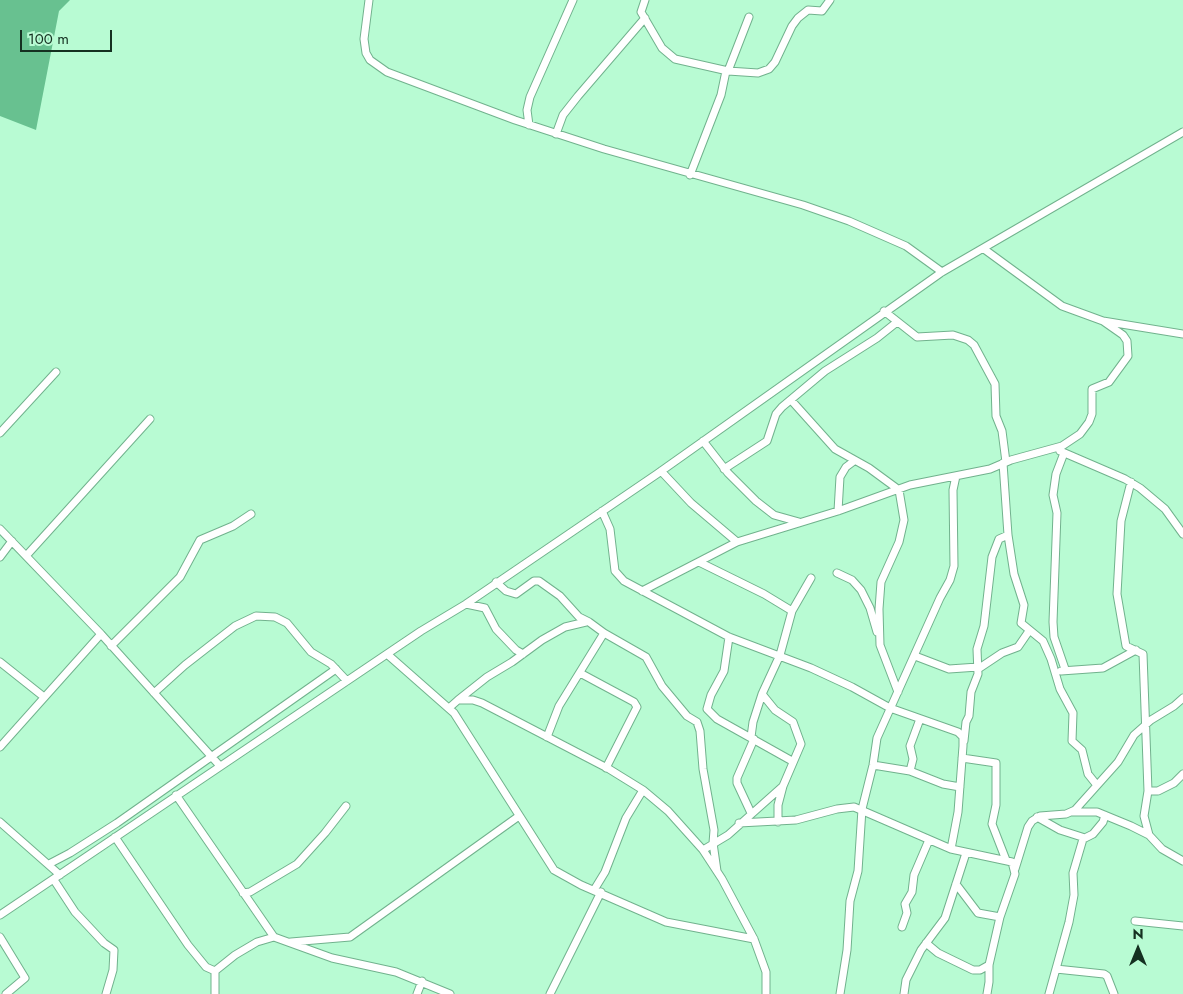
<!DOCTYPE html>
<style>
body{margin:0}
#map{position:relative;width:1183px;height:994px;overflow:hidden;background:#b8fbd3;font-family:Jost,sans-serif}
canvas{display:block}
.north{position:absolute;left:1113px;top:924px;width:50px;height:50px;-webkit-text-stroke:4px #b8fbd3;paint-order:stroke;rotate:0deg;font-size:14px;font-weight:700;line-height:20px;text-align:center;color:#153021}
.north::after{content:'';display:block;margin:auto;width:18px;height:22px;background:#153021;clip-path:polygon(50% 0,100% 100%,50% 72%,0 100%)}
.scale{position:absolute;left:20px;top:30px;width:92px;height:22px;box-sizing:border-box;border:2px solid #153021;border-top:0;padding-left:6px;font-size:15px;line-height:18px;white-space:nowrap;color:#153021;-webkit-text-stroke:4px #b8fbd3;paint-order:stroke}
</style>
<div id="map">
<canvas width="1183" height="994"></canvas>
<div class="north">N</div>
<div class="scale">100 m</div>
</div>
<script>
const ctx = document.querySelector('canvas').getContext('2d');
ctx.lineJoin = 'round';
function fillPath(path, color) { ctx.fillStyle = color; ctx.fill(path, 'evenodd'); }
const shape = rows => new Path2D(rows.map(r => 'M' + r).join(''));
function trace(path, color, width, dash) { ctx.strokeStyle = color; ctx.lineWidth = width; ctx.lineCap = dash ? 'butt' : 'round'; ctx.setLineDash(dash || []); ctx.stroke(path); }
fillPath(shape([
 [0,0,70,0,59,11,36,130,0,116]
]), '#68c190');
const minor = shape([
 [369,0,364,39,366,53,370,60,387,72,515,120,604,149,803,205,849,221,906,246,942,272],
 [645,0,641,12,662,48,675,59,728,71,758,73,769,69,775,62,792,26,798,18,808,10,822,11,830,0],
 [728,71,749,17],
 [529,125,527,110,530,97,573,0],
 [556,134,563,115,578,96,645,18],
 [690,175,721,95,726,71],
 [984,249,1062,306,1103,321,1183,334],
 [884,311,917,337,953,335,968,340,974,345,995,384,996,416,1002,431,1006,462],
 [791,400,835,449,869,468,899,490,904,520,899,542,881,582,879,609,880,645,898,692],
 [0,433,56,372],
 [703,441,728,473,756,501,774,515,799,522],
 [1060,451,1125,479,1140,488,1165,509,1183,534],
 [1064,453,1056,474,1053,495,1057,513,1053,622,1054,637,1065,669],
 [1003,463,1008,535,1014,574,1024,605,1021,623,1043,641,1051,659,1060,689,1073,713,1072,741,1082,750,1088,774,1096,784],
 [724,469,767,441,776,414,782,407,825,371,877,338,897,322],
 [661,471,691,503,737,542],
 [1131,482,1121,521,1117,594,1126,646,1143,654,1148,791,1144,816,1149,835],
 [602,511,610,529,615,571,624,581,729,637,811,668,852,687,890,708,958,732,963,737,963,746,958,812,951,849],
 [838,511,840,477,846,467,854,461],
 [0,529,101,634,220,766],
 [26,556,150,419],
 [0,557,12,541],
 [699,562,764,594,792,611,780,655,762,694,775,710,793,722,801,744,783,786,778,805,778,822],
 [837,573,852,580,861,590,870,608,877,632],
 [496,582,506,591,516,594,534,581,539,581,560,596,579,617,589,622,604,633,646,657,662,686,687,716,697,722,700,731,703,769,714,830,713,843,717,871],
 [642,591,737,542,838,511,910,485,990,469,1011,460,1062,446,1080,434,1089,422,1092,414,1092,389,1109,382,1128,356,1127,341,1123,335,1103,321],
 [466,604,485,608,496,629,516,650,523,654],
 [792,611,811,578],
 [729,637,724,671,711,695,707,709,717,719,792,761],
 [111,646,180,577,200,540,233,526,251,514],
 [387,654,454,713,554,870,581,885,666,922,754,939],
 [915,656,949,669,978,667],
 [0,662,44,697],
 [978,669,1002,653,1018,647,1029,631],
 [1061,671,1103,668,1136,650],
 [580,673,634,702,637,707,606,768],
 [154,693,185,665,235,626,256,616,275,617,287,623,311,652,331,664,347,681],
 [458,700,487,677,512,662,542,640,565,627,586,622],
 [449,708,458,700,473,700,482,703,609,769,643,790,668,811,703,850,722,879,754,939,766,972,766,994],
 [547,737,559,706,604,633],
 [751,737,753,722,762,694],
 [964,741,966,722,969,716,971,692,978,674,977,649,984,626,992,557,999,539,1008,535],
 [0,747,101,634],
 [962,758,996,763,996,805,992,824,1006,860],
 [873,765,910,771,943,784,960,787],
 [910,771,913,759,910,746,920,719],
 [1148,791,1158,791,1174,783,1183,774],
 [176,795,274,937],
 [1073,812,1097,812,1131,826,1149,835,1162,849,1183,861],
 [751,813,737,783,737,778,754,739],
 [1037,817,1060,830,1085,838],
 [0,822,60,875],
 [739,823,796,820,837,809,854,807,951,849,1012,862,1015,874,1000,917,989,965,989,982,987,994],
 [115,837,188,945,206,967,215,971,215,994],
 [703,850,728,835,783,786],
 [49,864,70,853,117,823,336,669],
 [1015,869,1028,827,1032,821,1040,816,1066,814,1075,810,1118,762,1134,735,1151,720,1174,706,1183,698],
 [54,880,75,912,104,943,114,950,113,970,106,994],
 [956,884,978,913,1000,917],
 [594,890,605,872,626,818,643,790],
 [243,893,250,892,297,864,325,833,346,806],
 [0,915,421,631,466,604,657,474,942,272,1183,132],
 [1135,921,1183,926],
 [902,927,907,913,905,904,912,892,914,875,929,840],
 [0,937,25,978,6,994],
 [291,942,350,937,519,816],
 [926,943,938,953,973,970,980,970,989,965],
 [1056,969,1104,974,1107,976,1114,994],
 [215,971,235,955,257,942,274,937,332,958,396,972,450,994],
 [417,994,422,981],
 [550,994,601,892],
 [840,994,847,950,850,901,858,871,862,809,873,765,877,738,940,598,950,580,954,566,953,490,956,476],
 [904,994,906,980,921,950,945,918,966,853],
 [1049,994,1069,922,1074,895,1073,873,1083,839,1093,834,1103,822,1105,815]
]);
trace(minor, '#71b28d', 9);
trace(minor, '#fff', 7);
</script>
